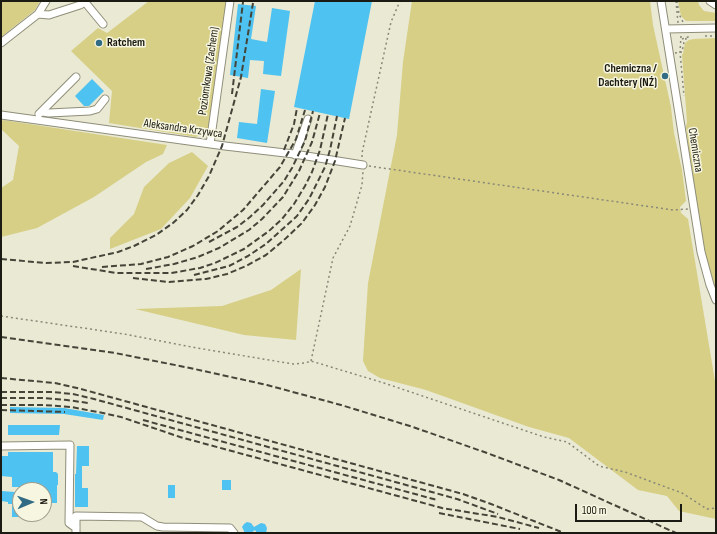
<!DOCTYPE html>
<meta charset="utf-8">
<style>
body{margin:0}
#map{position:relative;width:717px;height:534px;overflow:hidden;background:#eae9d3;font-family:"Sofia Sans Condensed",sans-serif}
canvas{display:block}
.frame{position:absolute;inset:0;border:2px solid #1c1b13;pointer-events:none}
.north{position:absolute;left:12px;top:482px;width:40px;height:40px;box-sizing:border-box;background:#f7f6e0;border:1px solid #9f9e8e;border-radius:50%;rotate:88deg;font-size:11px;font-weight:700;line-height:16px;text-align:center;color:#1c1b13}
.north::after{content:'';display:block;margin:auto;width:14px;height:18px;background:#316c84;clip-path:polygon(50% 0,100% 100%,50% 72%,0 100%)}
.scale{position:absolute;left:575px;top:504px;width:107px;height:18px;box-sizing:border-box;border:2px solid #1c1b13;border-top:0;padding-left:5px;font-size:12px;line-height:14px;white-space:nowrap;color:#1c1b13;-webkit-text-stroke:3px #f7f6e0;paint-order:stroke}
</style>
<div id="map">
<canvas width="717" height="534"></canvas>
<div class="frame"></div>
<div class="north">N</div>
<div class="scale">100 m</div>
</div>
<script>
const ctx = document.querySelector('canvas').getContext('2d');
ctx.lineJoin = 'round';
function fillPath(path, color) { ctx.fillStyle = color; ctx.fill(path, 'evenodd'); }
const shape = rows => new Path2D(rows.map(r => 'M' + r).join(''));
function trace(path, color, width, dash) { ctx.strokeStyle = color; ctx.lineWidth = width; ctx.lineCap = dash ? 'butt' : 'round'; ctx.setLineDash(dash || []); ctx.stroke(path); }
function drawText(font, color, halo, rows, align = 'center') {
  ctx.font = font + ' "Sofia Sans Condensed",sans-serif'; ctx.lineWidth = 3; ctx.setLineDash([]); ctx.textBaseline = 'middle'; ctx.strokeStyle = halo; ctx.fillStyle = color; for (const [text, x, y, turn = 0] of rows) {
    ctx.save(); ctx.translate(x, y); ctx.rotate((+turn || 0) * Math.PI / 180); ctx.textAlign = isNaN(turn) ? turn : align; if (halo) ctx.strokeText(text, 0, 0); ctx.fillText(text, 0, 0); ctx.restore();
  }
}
fillPath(shape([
 [1,1,40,1,35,10,1,37],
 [149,1,226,1,210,124,206,132,196,137,109,123,112,91,71,51,98,28,107,33],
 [412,1,650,1,653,25,671,107,674,133,682,170,686,201,680,207,681,213,688,219,716,387,716,519,679,511,667,496,638,490,569,438,529,427,426,390,380,378,368,371,363,361,368,283,397,135,403,62],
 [678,1,698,1,699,5,704,11,716,13,716,21,686,21,681,16],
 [716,38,716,289,705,254,692,175,686,127,687,122,682,54,683,54,685,43,689,40,694,39],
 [3,120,167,145,163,154,146,162,94,197,37,228,1,237,1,188,13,180,19,146,1,129,1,123],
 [192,152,208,166,190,198,161,229,110,249,110,238,134,214,144,187,169,163],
 [301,269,296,340,244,335,135,309,222,306,271,290]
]), '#d6cf85');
fillPath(shape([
 [315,1,372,1,349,119,294,107],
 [238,4,256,6,251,39,267,42,272,8,290,11,281,76,263,74,264,61,250,60,248,78,230,75],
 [92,79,104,91,89,106,84,106,75,96],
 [261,89,275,91,267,143,237,138,239,122,257,124],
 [10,407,64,408,104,415,103,420,64,414,10,413],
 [8,425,60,425,59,435,8,435],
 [77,446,89,446,89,466,82,466,82,488,88,488,88,507,75,507,75,474,76,474],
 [8,452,53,452,53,472,56,472,58,474,58,485,57,485,57,503,44,503,44,490,28,490,28,487,12,487,12,477,1,476,1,456,8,456],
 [222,480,231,480,231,490,222,490],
 [168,485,175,485,175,498,168,498],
 [1,491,15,492,15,500,20,500,20,517,12,517,12,504,8,504,8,502,1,501],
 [247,522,251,523,254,527,261,523,265,524,267,528,266,533,257,533,255,530,251,533,245,533,242,527,244,524]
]), '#4ec2f0');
const minor = shape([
 [84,1,103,24],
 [661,1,701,252,710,285,716,300],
 [710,1,716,5],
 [38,14,49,15,80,5,86,1],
 [666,29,716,28],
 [1,43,38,14,46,1],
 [42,112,49,113,90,111,97,109,105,99],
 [39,114,76,77],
 [1,115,225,146,294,154,363,165],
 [210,144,230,1],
 [295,155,308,119],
 [1,446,70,445,69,523,76,528],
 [76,533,76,516,142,517,157,526,163,527,230,528,234,533]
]);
trace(minor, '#8f8e7a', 9);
trace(shape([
 [676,1,678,23],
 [677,1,679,14,683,22],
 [681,36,680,52,684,96],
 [705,36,716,36],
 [682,39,691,36],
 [675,53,682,52,684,42,686,39,685,35],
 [362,157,362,153,391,22,400,1],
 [369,166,673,210,688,209],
 [1,316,124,334,197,348,293,364,305,363,311,361,384,383,544,437,567,442,599,466,625,472,682,493,707,509,716,508],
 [311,361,333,258,350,226,362,185,363,171]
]), '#898879', 1.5, [2, 3]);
trace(minor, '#fff', 7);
trace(shape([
 [232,94,243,2],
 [284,150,294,124,297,108],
 [209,242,237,227,250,217,263,205,284,181,292,168,305,141,313,111],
 [1,259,46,263,73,262,118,252,134,246,156,235,173,223,187,210,198,195,209,176,222,146,241,77,253,3],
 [73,266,116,273,171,273,200,268,215,263,244,249,269,231,282,219,294,204,305,186,312,172,320,150,328,114],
 [102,267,141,264,168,257,193,246,218,231,243,210,280,167,296,139,305,110],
 [146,269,174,264,198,257,219,248,249,230,262,219,283,197,299,171,312,142,320,113],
 [194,275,229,266,248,256,266,244,297,216,309,199,325,167,330,150,337,116],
 [133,278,169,282,206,279,227,274,246,266,266,255,284,240,302,223,315,205,325,187,335,161,345,118],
 [1,337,115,353,190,368,267,385,341,405,413,427,487,453,559,480,676,533],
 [1,378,55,383,81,389,463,494,491,504,564,533],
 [1,392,52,392,73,394,94,399,457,499,498,514],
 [1,398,42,398,67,400,88,403],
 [1,405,44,405,71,407,103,413,121,417,180,437,442,508,498,517,539,528],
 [1,410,65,412],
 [143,420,437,500],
 [439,513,520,529]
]), '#454439', 2, [6, 3]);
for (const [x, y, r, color] of [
 [99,43,4,"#316c84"],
 [665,76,4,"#316c84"]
]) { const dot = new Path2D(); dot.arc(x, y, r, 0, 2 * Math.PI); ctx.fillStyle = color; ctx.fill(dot); trace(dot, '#f7f6e0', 1.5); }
drawText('bold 12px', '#1c1b13', '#f7f6e0', [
 ["Ratchem",107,43],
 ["Chemiczna /",657,69,"right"],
 ["Dachtery (NŹ)",657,83,"right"]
], 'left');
drawText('12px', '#1c1b13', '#f7f6e0', [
 ["Poziomkowa (Zachem)",209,71,-82],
 ["Aleksandra Krzywca",183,129,8],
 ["Chemiczna",695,150,81]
]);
</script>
